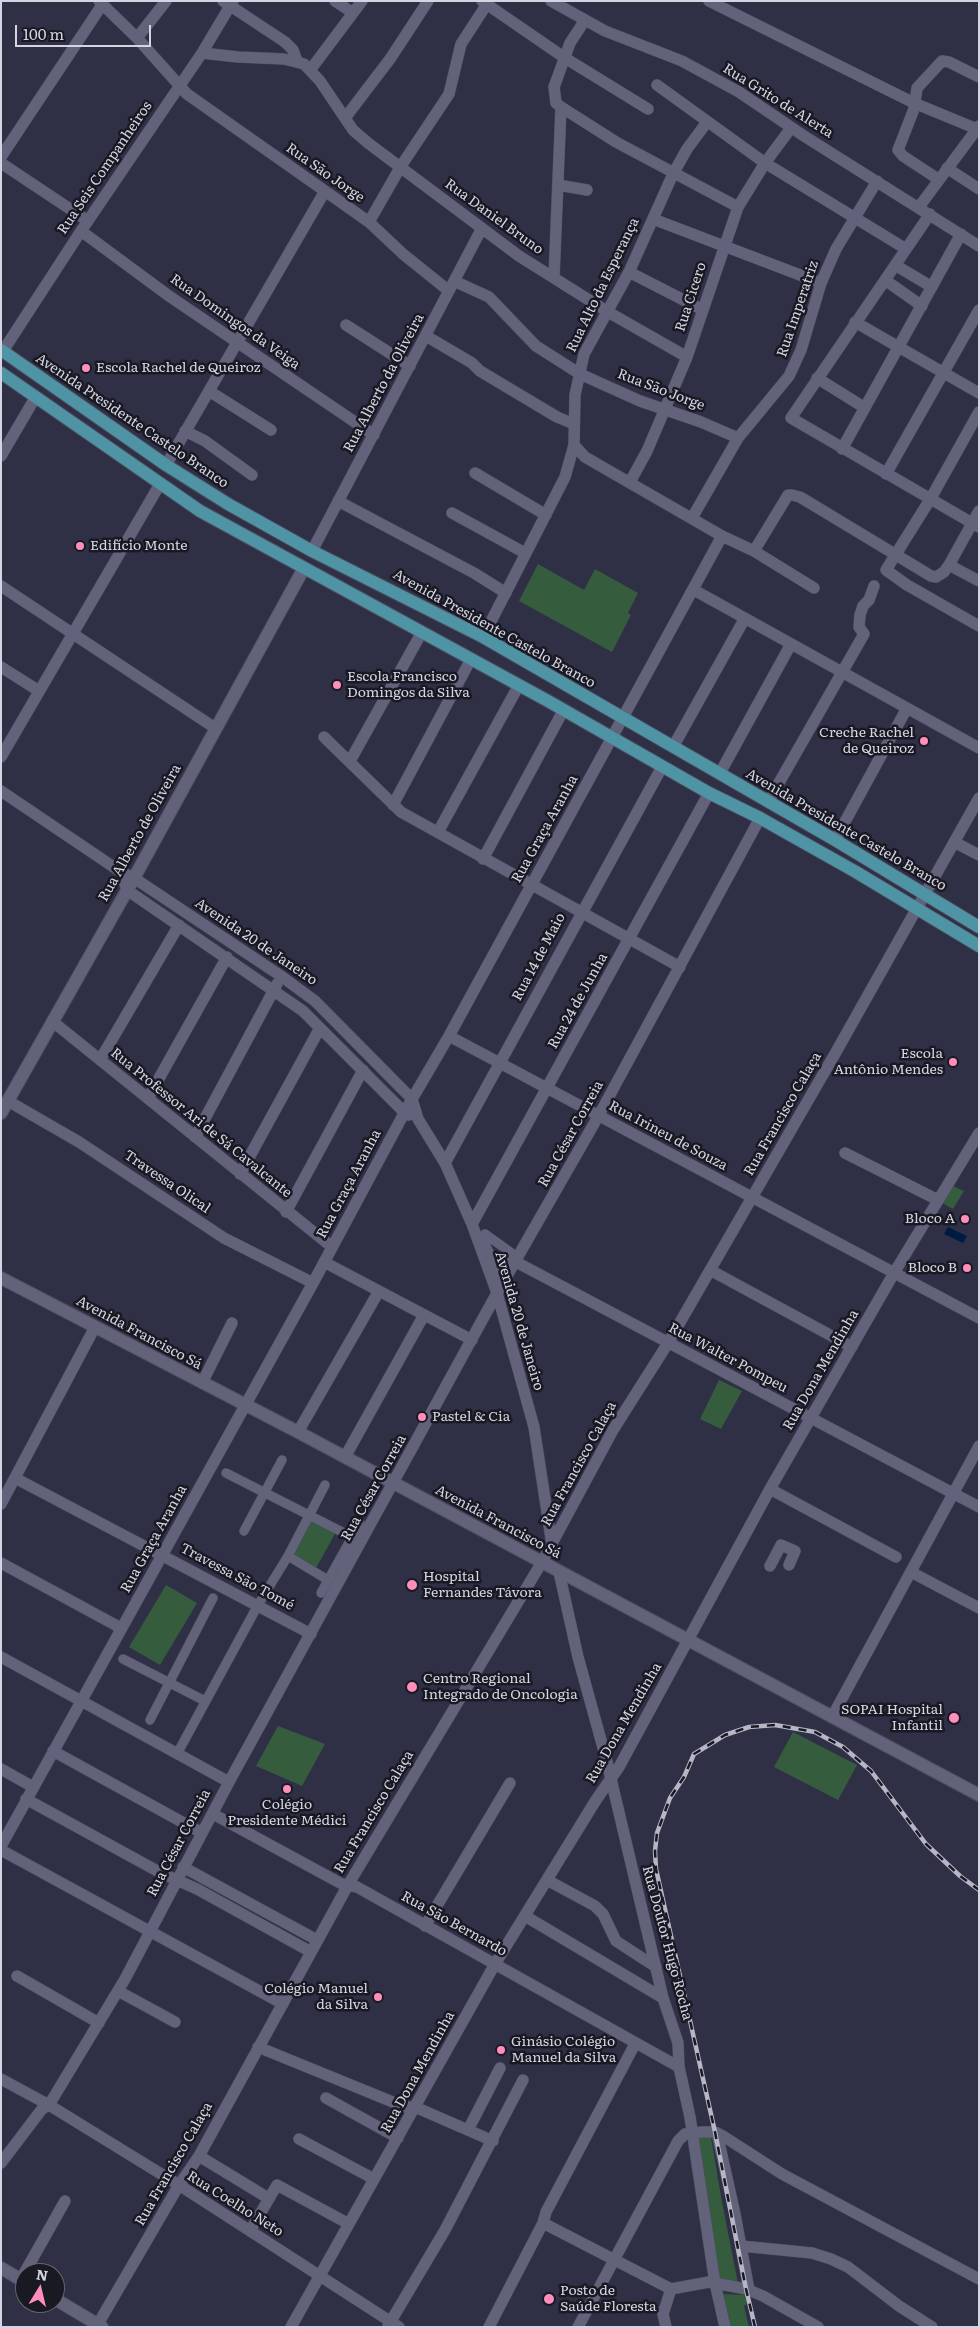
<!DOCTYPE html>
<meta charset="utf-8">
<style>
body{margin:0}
#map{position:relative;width:980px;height:2328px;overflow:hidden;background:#2f2f45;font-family:Literata,serif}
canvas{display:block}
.frame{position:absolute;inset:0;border:2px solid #d4d5e3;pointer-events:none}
.north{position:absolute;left:15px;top:2263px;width:50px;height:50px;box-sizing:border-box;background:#191923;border:1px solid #646470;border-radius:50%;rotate:9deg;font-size:14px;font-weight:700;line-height:20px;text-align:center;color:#d4d5e3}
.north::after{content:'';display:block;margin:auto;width:18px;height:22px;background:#ff8eba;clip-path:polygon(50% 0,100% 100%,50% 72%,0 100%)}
.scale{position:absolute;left:15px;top:25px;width:136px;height:22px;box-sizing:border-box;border:2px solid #d4d5e3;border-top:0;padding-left:6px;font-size:15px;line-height:18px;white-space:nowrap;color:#d4d5e3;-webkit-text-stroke:4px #191923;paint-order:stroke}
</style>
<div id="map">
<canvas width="980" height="2328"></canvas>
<div class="frame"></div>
<div class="north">N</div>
<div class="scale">100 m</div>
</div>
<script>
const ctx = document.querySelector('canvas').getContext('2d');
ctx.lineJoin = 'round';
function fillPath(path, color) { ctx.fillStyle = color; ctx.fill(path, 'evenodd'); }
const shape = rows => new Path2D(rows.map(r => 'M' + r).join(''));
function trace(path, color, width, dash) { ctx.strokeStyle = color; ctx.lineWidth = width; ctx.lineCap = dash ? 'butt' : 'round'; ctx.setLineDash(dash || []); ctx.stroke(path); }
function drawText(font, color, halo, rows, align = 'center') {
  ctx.font = font + ' Literata,serif'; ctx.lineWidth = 5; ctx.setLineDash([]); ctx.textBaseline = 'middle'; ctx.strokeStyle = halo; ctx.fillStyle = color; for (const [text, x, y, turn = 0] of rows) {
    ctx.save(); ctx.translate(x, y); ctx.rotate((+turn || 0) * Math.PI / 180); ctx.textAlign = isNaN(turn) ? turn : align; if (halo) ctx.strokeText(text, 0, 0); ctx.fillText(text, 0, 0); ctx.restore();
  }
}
fillPath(shape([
 [538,564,584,590,595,569,638,593,628,613,631,615,612,652,519,601],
 [953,1186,964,1191,953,1209,942,1203],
 [719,1380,742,1391,721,1429,700,1419],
 [312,1520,336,1532,315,1570,292,1558],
 [166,1585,197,1603,160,1665,129,1647],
 [278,1726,325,1744,302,1786,256,1766],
 [793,1732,857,1765,838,1800,774,1767],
 [711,2137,722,2202,738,2283,720,2281,696,2138],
 [723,2294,745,2295,747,2304,744,2306,749,2327,728,2327]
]), '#365c3e');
fillPath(shape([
 [948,1227,967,1236,963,1243,944,1234]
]), '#001b42');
const pedestrian = shape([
 [485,1234,513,1254,500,1276,482,1237,485,1234],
 [226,1473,352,1537],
 [244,1531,282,1460],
 [288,1556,328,1580],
 [321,1593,360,1523],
 [123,1659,205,1701],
 [150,1720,213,1598],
 [177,1754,258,1605,288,1556,325,1485]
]);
const minor = shape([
 [99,1,137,38,187,94,369,222,403,254,449,291],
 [223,1,285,42,293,50,297,61],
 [335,1,353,13],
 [482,1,565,58,648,109],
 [551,1,605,31,682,61,739,92,804,136,979,246],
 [709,1,914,103,977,129],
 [137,38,166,1],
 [202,53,238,57,284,59,304,64,320,81,353,130,368,143,519,256,608,312,687,357],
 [311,69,362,1],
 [657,85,765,163,906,249],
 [561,107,616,142,738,207],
 [345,118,390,59,428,1],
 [1,157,102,5],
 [1,163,88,221],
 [947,168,979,189],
 [938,179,903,156,898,150,914,109,917,88,942,61,949,62,979,77],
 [558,185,587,190],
 [919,207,979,126],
 [930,214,791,418,979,527],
 [653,219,821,283],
 [369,222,401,166,449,94,461,44,487,4],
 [81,231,169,296,374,435],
 [895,265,932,287],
 [629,272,703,310],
 [554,278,561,107,556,103,554,87,570,43,585,20],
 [885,280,922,306],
 [454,281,489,297,536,346,580,374,640,401,701,422,738,438],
 [855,322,979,393],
 [346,325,410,366],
 [426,336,472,363,480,371,557,417,574,424],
 [3,351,81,231,202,53,233,1],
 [817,378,865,408],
 [209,391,271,430],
 [979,412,931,498,886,570,907,585,979,626],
 [185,431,205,441,252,475],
 [574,445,585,457,722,536,754,551,814,588],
 [842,449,961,234],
 [1,456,35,398],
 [166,465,325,191],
 [475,473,546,515],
 [886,474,979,310],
 [630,482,647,451,687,357,738,207,765,163,791,128],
 [338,501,474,573,506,593],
 [452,513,525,553],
 [692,518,738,438,789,376,801,350,821,283,836,249,877,181],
 [312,551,482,228],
 [754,551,788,495,792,495,800,497,931,576,936,577,944,572,949,565,979,511],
 [949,565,979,581],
 [1,586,215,728],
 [694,590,979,748],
 [483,637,565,477,574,445,575,395,584,354,629,272,673,174,687,149,707,122],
 [1,667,39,691],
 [324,737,401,812,680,967],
 [673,747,745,618],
 [1,757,160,484],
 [350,761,422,632],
 [720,773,791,644],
 [1,791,121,872,134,878,281,976,315,1001,412,1099,418,1119,445,1163,472,1224,497,1293,534,1427,552,1545],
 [768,802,864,634,859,627,860,615,863,606,869,600,874,586],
 [393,805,471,659],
 [438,832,519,685],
 [835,840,907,708],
 [954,842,979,855],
 [483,859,563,711],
 [124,881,127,890,303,1011,404,1112,409,1115],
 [52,1021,332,1247],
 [449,1036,979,1318],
 [100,1060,179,925],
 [148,1098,227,957],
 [8,1101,79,1142,224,1238,313,1283],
 [195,1137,277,984],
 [845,1153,938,1200],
 [445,1163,662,767],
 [240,1174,320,1028],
 [286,1212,363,1070],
 [472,1224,709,793],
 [324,1262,472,1340],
 [516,1262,979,1507],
 [710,1270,852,1347],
 [202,1383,232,1323],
 [298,1432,379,1291],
 [345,1457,424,1315],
 [15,1478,311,1634],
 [770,1489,896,1557],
 [1,1504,95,1327],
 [1,1563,121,1628],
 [770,1566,781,1545,795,1551,789,1565],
 [559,1572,578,1657,607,1762,663,1998,678,2043,679,2067,690,2117,715,2283,725,2327],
 [911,1572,979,1608],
 [1,1657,229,1782],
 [832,1717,979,1446],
 [53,1751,202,1833],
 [1,1769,33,1787],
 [26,1799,161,1873,197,1889,311,1952],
 [213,1814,342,1884,357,1887,679,2067],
 [1,1846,313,1283,408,1106,449,1036,722,536],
 [1,1850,283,2004],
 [183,1867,317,1940],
 [547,1880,595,1906,603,1914,616,1941,656,1967],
 [525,1916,663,1998],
 [425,1926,510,1783],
 [17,1976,99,2023],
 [118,1991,175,2022],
 [258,2047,405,2107,415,2107,493,2141],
 [1,2079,49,2105,179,2185,399,2327],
 [326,2098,398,2138],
 [468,2130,500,2068],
 [717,2133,735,2214,749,2290],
 [299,2139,374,2179],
 [199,2156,268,2198],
 [1,2163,42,2109,49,2105,125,1979,229,1782,497,1293,599,1115,760,818],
 [543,2223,671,2289,709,2282,746,2289,763,2296,818,2327],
 [250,2231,277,2185,349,2224],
 [741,2246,812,2253,831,2259,848,2267,899,2306,932,2327],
 [21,2279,65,2201],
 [98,2324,179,2185,199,2156,348,1885,542,1562,613,1430,668,1343,836,1052,979,798],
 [388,2326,445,2230,523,2080],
 [291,2327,495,1964,596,1800,619,1767,770,1489,894,1273,979,1133],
 [489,2327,543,2223,546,2212,635,2044],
 [578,2327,678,2141,685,2134,702,2132,715,2132,723,2136,782,2174,979,2279],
 [666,2327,663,2314,671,2289]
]);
const tertiary = shape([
 [1,1113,134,878,304,568],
 [1,2268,25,2282],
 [55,2299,102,2327]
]);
const secondary = shape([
 [1,1278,298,1432,979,1795]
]);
const primary = shape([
 [1,350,166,465,228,504,312,551,483,637,835,840,979,927],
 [1,373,200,511,548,701,709,793,760,818,856,872,979,946]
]);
trace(pedestrian, '#4d4c5f', 10);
trace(minor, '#4d4c5f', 12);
trace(tertiary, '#4d4c5f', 14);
trace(secondary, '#4d4c5f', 14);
trace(primary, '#4d4c5f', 14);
trace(pedestrian, '#62627b', 9);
trace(minor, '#62627b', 11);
trace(tertiary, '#62627b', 12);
trace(secondary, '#62627b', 12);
trace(primary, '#4f94a5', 12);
const rail = shape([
 [755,2327,746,2289,715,2132,656,1869,655,1851,657,1833,670,1798,684,1777,694,1754,725,1735,749,1727,775,1725,815,1732,843,1747,871,1771,926,1844,960,1876,979,1890]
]);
trace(rail, '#b6b6c6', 4.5);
trace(rail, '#191923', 2.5, [8]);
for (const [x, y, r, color] of [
 [86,368,5,"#ff8eba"],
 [80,546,5,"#ff8eba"],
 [337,685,5,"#ff8eba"],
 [924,741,5,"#ff8eba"],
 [953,1062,5,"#ff8eba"],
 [965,1219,5,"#ff8eba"],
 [967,1268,5,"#ff8eba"],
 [422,1417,5,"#ff8eba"],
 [412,1585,6,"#ff8eba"],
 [412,1687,6,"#ff8eba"],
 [954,1718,6,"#ff8eba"],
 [287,1789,5,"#ff8eba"],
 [378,1997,5,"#ff8eba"],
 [501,2050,5,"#ff8eba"],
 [549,2299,6,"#ff8eba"]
]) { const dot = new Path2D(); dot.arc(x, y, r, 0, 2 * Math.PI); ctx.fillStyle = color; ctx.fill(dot); trace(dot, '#191923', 2); }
drawText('14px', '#d4d5e3', '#191923', [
 ["Rua Grito de Alerta",778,101,32],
 ["Rua Seis Companheiros",105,168,-56],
 ["Rua São Jorge",325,173,35],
 ["Rua Daniel Bruno",494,217,36],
 ["Rua Alto da Esperança",603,285,-64],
 ["Rua Cicero",691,297,-72],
 ["Rua Imperatriz",798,309,-71],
 ["Rua Domingos da Veiga",235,322,35],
 ["Rua Alberto da Oliveira",384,383,-62],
 ["Rua São Jorge",661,390,21],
 ["Avenida Presidente Castelo Branco",132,421,34],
 ["Avenida Presidente Castelo Branco",494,629,29],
 ["Rua Graça Aranha",545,829,-61],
 ["Avenida Presidente Castelo Branco",846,830,30],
 ["Rua Alberto de Oliveira",140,833,-61],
 ["Avenida 20 de Janeiro",256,942,34],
 ["Rua 14 de Maio",539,957,-62],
 ["Rua 24 de Junha",578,1001,-61],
 ["Rua Francisco Calaça",783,1114,-60],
 ["Rua Professor Ari de Sá Cavalcante",201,1123,39],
 ["Rua César Correia",571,1134,-61],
 ["Rua Irineu de Souza",668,1136,28],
 ["Travessa Olical",167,1182,34],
 ["Rua Graça Aranha",349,1184,-62],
 ["Avenida 20 de Janeiro",519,1321,74],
 ["Avenida Francisco Sá",139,1333,28],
 ["Rua Walter Pompeu",728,1358,28],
 ["Rua Dona Mendinha",821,1370,-60],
 ["Rua Francisco Calaça",579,1464,-61],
 ["Rua César Correia",374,1488,-61],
 ["Avenida Francisco Sá",498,1522,28],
 ["Rua Graça Aranha",154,1539,-61],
 ["Travessa São Tomé",237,1577,28],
 ["Rua Dona Mendinha",624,1723,-60],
 ["Rua Francisco Calaça",374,1812,-59],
 ["Rua César Correia",179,1843,-62],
 ["Rua São Bernardo",454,1924,29],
 ["Rua Doutor Hugo Rocha",667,1943,75],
 ["Rua Dona Mendinha",418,2072,-61],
 ["Rua Francisco Calaça",174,2164,-60],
 ["Rua Coelho Neto",235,2204,32]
]);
drawText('14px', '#d4d5e3', '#191923', [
 ["Escola Rachel de Queiroz",96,368],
 ["Edifício Monte",90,546],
 ["Escola Francisco",347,677],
 ["Domingos da Silva",347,693],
 ["Creche Rachel",914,733,"right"],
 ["de Queiroz",914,749,"right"],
 ["Escola",943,1054,"right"],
 ["Antônio Mendes",943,1070,"right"],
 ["Bloco A",955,1219,"right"],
 ["Bloco B",957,1268,"right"],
 ["Pastel & Cia",432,1417],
 ["Hospital",423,1577],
 ["Fernandes Távora",423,1593],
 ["Centro Regional",423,1679],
 ["Integrado de Oncologia",423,1695],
 ["SOPAI Hospital",943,1710,"right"],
 ["Infantil",943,1726,"right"],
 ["Colégio",287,1805,"center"],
 ["Presidente Médici",287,1821,"center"],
 ["Colégio Manuel",368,1989,"right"],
 ["da Silva",368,2005,"right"],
 ["Ginásio Colégio",511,2042],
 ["Manuel da Silva",511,2058],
 ["Posto de",560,2291],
 ["Saúde Floresta",560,2307]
], 'left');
</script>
